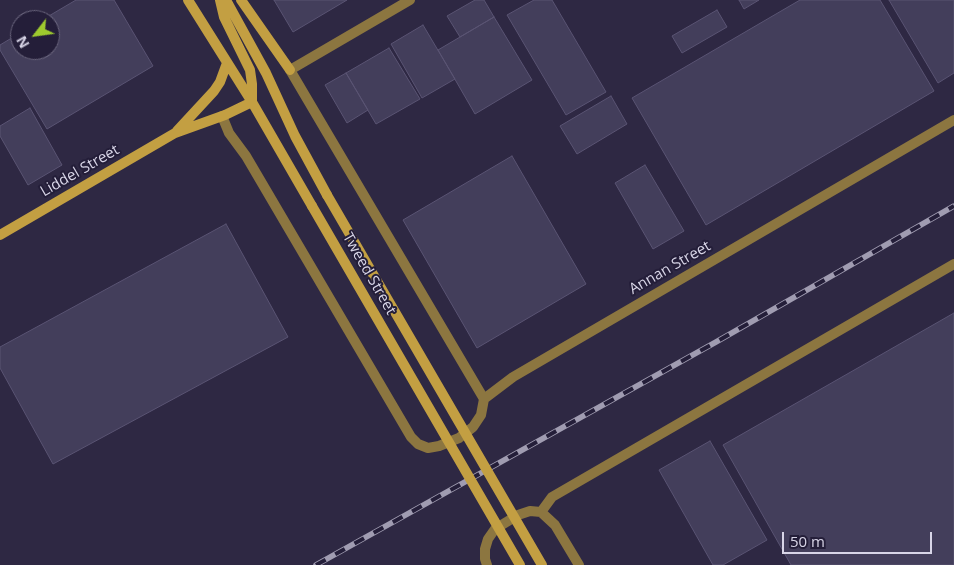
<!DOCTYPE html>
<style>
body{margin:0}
#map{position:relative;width:954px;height:565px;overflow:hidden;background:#2e2843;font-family:"Open Sans",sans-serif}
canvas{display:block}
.north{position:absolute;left:10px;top:10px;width:50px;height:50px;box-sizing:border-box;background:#241e39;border:1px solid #6c677f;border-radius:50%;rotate:240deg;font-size:14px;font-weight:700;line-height:20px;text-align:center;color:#d8d5e7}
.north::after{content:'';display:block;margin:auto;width:18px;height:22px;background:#9eca2e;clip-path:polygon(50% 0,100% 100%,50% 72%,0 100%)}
.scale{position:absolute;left:782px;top:532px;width:150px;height:22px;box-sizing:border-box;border:2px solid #d8d5e7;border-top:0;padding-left:6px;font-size:15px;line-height:18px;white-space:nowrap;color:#d8d5e7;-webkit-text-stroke:4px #241e39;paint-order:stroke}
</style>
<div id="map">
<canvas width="954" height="565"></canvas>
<div class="north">N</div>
<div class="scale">50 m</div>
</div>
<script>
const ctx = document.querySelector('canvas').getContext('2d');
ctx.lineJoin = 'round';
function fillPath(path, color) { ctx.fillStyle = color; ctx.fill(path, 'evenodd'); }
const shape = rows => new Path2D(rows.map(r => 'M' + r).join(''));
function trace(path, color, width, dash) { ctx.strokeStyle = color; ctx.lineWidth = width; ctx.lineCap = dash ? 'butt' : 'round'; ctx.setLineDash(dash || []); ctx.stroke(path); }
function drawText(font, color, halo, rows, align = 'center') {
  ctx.font = font + ' "Open Sans",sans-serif'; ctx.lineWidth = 4; ctx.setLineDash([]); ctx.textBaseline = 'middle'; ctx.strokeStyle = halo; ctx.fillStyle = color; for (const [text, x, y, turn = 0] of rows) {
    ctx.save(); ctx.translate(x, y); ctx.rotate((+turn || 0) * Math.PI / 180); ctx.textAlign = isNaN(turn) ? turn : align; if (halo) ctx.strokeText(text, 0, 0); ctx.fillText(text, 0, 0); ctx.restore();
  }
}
const building = shape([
 [76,0,114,0,153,66,47,129,0,50,0,45,20,33,20,50,50,50,50,20,42,20,76,0],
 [274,0,347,0,293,32,274,0],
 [475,0,484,0,494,17,460,37,447,16,475,0],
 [534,0,552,0,606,92,566,115,507,15,534,0],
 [739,0,759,0,744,9,739,0],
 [800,0,880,0,934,91,706,225,632,98,800,0],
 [889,0,954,0,954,73,938,83,889,0],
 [717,10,727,27,682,53,672,36,717,10],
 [494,17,532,80,475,114,438,50,494,17],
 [423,25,455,79,422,98,391,44,423,25],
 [389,48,420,99,376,124,346,73,389,48],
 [346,73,368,110,347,123,325,85,346,73],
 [611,96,627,124,577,154,560,126,611,96],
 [30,108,62,165,28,185,0,136,0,126,30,108],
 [512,156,586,284,477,348,403,220,512,156],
 [645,165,684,231,653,249,615,183,645,165],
 [226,224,288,337,53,464,0,368,0,347,226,224],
 [954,313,954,565,791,565,723,445,954,313],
 [710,441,767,540,723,565,713,565,659,470,710,441]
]);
fillPath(building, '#433e5b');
trace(building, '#5a5473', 1);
trace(shape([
 [410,0,290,70,484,399],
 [222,116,229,133,246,156,411,437,418,444,428,448,439,446,459,438,473,427,481,415,484,399,513,377,954,120],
 [541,512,552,497,954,264],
 [541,512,555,525,579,565],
 [487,565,485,559,485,549,488,539,495,529,518,515,530,511,541,512]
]), '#8c7640', 10);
trace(shape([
 [188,0,252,102,312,206],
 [220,0,224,17,250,70,252,84,252,102],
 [226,0,266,73,295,136,327,195],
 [241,0,290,70],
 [177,131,214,91,220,82,227,63],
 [0,235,175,133,225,115,252,102]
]), '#c39f42', 10);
const rail = shape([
 [316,565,716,342,954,206]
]);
trace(rail, '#a09cb1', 5.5);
trace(rail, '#241e39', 4, [11]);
trace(shape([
 [327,195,542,565],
 [312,206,520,565]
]), '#c39f42', 10);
drawText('15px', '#d8d5e7', '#241e39', [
 ["Liddel Street",80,171,-30],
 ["Annan Street",670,268,-30],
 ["Tweed Street",369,274,60]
]);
</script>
